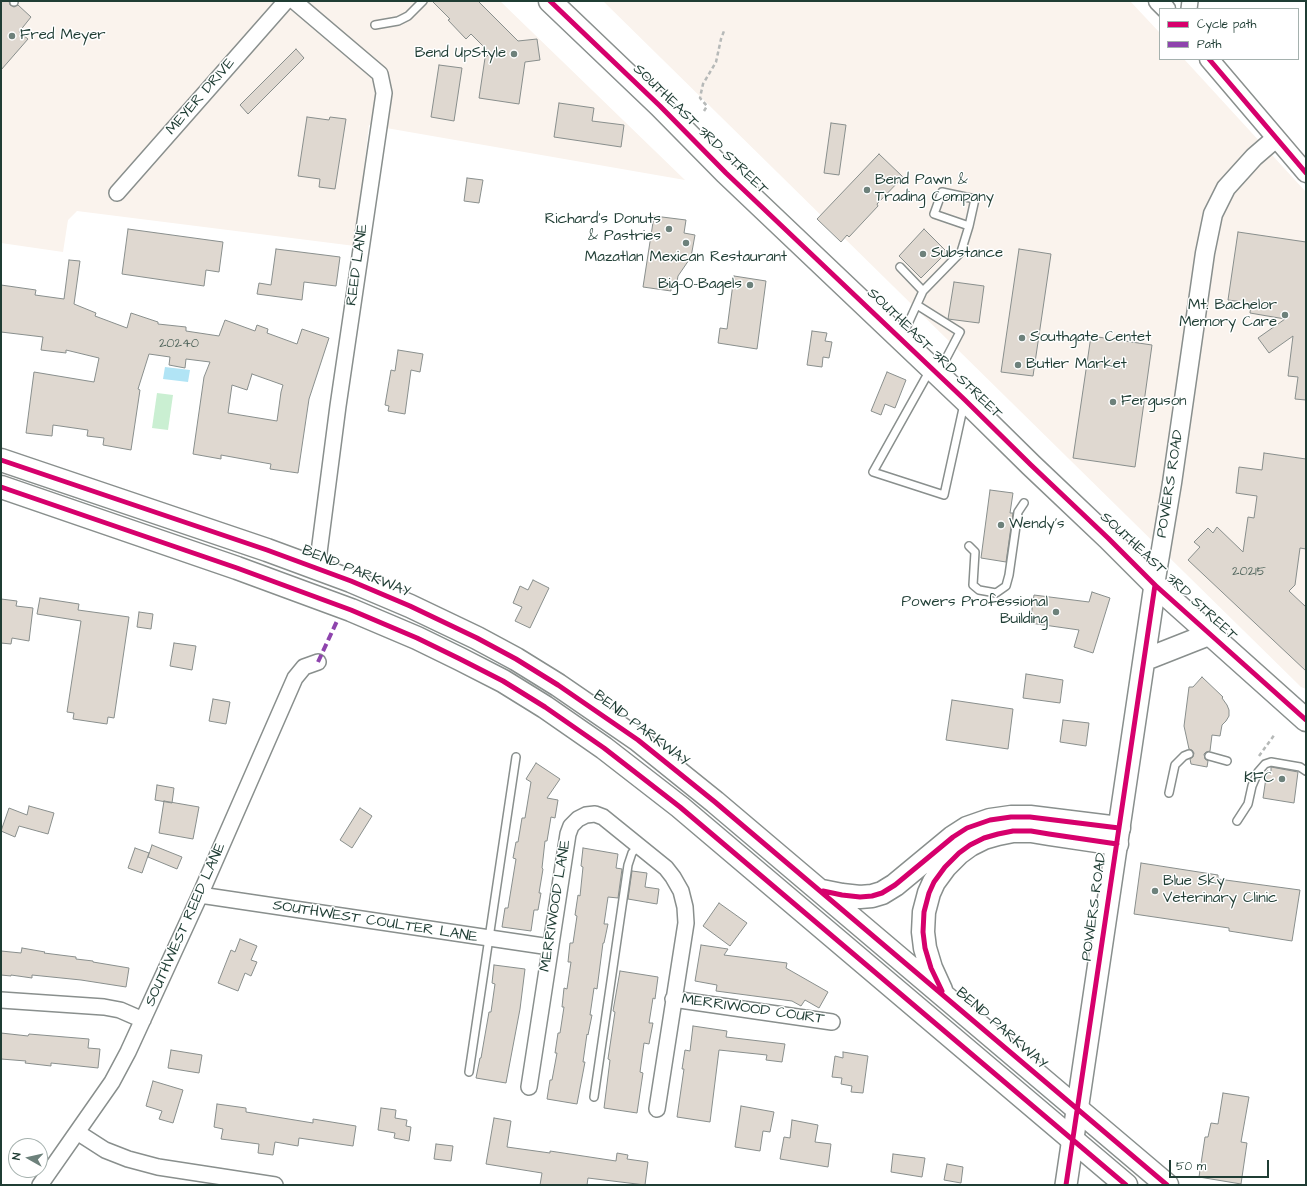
<!DOCTYPE html>
<meta charset="utf-8">
<style>
body{margin:0}
#map{position:relative;width:1307px;height:1186px;overflow:hidden;background:#fff;font-family:"Architects Daughter",sans-serif}
canvas{display:block}
.frame{position:absolute;inset:0;border:2px solid #1f3d34;pointer-events:none}
.legend{position:absolute;left:1159px;top:8px;width:140px;height:52px;box-sizing:border-box;background:#fff;border:1px solid #a5b1ae;margin:0;padding:5px 7px;list-style:none;font-size:12px;color:#1f3d34}
.legend li{display:flex;align-items:center;gap:8px;height:20px}
.legend b{width:20px;border:1px solid #a5b1ae}
.north{position:absolute;left:8px;top:1138px;width:40px;height:40px;box-sizing:border-box;background:#fff;border:1px solid #a5b1ae;border-radius:50%;rotate:278deg;font-size:11px;font-weight:700;line-height:16px;text-align:center;color:#1f3d34}
.north::after{content:'';display:block;margin:auto;width:14px;height:18px;background:#6d817b;clip-path:polygon(50% 0,100% 100%,50% 72%,0 100%)}
.scale{position:absolute;left:1169px;top:1160px;width:100px;height:18px;box-sizing:border-box;border:2px solid #1f3d34;border-top:0;padding-left:5px;font-size:12px;line-height:14px;white-space:nowrap;color:#1f3d34;-webkit-text-stroke:3px #fff;paint-order:stroke}
</style>
<div id="map">
<canvas width="1307" height="1186"></canvas>
<div class="frame"></div>
<ul class="legend">
<li><b style="height:5px;background:#d6006c"></b>Cycle path</li>
<li><b style="height:5px;background:#8e44ad"></b>Path</li>
</ul>
<div class="north">N</div>
<div class="scale">50 m</div>
</div>
<script>
const ctx = document.querySelector('canvas').getContext('2d');
ctx.lineJoin = 'round';
function fillPath(path, color) { ctx.fillStyle = color; ctx.fill(path, 'evenodd'); }
const shape = rows => new Path2D(rows.map(r => 'M' + r).join(''));
function trace(path, color, width, dash) { ctx.strokeStyle = color; ctx.lineWidth = width; ctx.lineCap = dash ? 'butt' : 'round'; ctx.setLineDash(dash || []); ctx.stroke(path); }
function drawText(font, color, halo, rows, align = 'center') {
  ctx.font = font + ' "Architects Daughter",sans-serif'; ctx.lineWidth = 3; ctx.setLineDash([]); ctx.textBaseline = 'middle'; ctx.strokeStyle = halo; ctx.fillStyle = color; for (const [text, x, y, turn = 0] of rows) {
    ctx.save(); ctx.translate(x, y); ctx.rotate((+turn || 0) * Math.PI / 180); ctx.textAlign = isNaN(turn) ? turn : align; if (halo) ctx.strokeText(text, 0, 0); ctx.fillText(text, 0, 0); ctx.restore();
  }
}
fillPath(shape([
 [1,1,500,1,685,180,369,125,355,246,77,211,68,220,63,252,1,243],
 [603,1,1130,1,1160,33,1160,59,1184,59,1306,192,1306,689,1301,687]
]), '#faf3ed');
fillPath(shape([
 [157,393,173,395,168,430,152,428]
]), '#caefd2');
fillPath(shape([
 [165,367,190,370,188,382,163,379]
]), '#b1e4f5');
const building = shape([
 [1,1,9,1,10,5,14,7,18,5,31,17,19,32,28,39,1,70,1,1],
 [432,1,478,1,518,41,537,39,540,60,525,62,519,104,479,98,485,58,490,53,471,34,466,39,448,20,450,19,432,1],
 [296,49,304,58,248,114,240,105,296,49],
 [439,65,462,68,454,121,431,117,439,65],
 [559,103,594,108,592,121,624,125,621,147,554,137,559,103],
 [307,117,329,120,330,117,346,119,335,189,319,187,320,179,298,176,307,117],
 [831,123,846,125,839,175,824,173,831,123],
 [879,154,903,177,877,204,878,206,849,237,847,235,841,242,817,219,879,154],
 [467,178,483,180,479,203,464,201,467,178],
 [654,216,686,220,684,233,695,235,691,257,678,276,676,287,671,287,671,291,643,287,654,216],
 [128,229,223,242,219,272,206,270,204,286,122,274,128,229],
 [924,229,947,252,921,278,899,256,924,229],
 [1238,232,1306,242,1306,400,1295,399,1298,377,1288,376,1293,336,1269,353,1258,338,1285,319,1250,313,1251,303,1228,300,1238,232],
 [276,249,340,257,336,286,304,282,302,300,257,294,259,283,271,285,276,249],
 [1019,249,1051,254,1033,376,1001,372,1019,249],
 [69,260,80,261,74,304,96,313,95,316,127,328,131,313,158,322,158,324,186,327,186,331,219,336,225,320,255,331,257,325,268,329,267,333,297,344,302,329,329,338,309,399,298,473,270,469,271,464,243,459,221,455,221,459,193,454,204,377,210,362,186,359,185,368,169,365,170,357,149,354,138,389,140,390,131,450,103,445,104,438,87,436,88,430,53,425,52,436,26,433,34,372,94,382,99,358,66,350,66,353,41,350,43,337,1,332,1,285,36,290,35,295,64,299,69,260],
 [252,374,283,385,281,392,277,421,228,413,232,385,247,390,252,374],
 [734,276,766,281,757,349,718,343,720,328,727,329,734,276],
 [954,282,984,286,979,323,948,319,954,282],
 [812,331,827,333,825,341,832,342,829,358,823,357,822,367,807,365,812,331],
 [1091,336,1152,345,1135,467,1073,458,1091,336],
 [398,350,423,354,420,372,411,370,405,414,388,411,389,406,385,405,391,370,395,371,398,350],
 [887,372,906,380,895,408,885,404,881,415,871,411,887,372],
 [1264,453,1306,459,1306,549,1300,548,1295,585,1289,591,1306,607,1306,671,1188,560,1200,547,1194,542,1208,528,1213,533,1217,527,1243,552,1248,517,1254,518,1257,496,1236,493,1239,467,1262,470,1264,453],
 [990,490,1013,493,1010,513,1013,513,1006,562,981,558,990,490],
 [533,580,549,588,530,628,515,621,522,607,513,603,520,586,528,590,533,580],
 [1092,592,1110,598,1093,653,1074,647,1079,630,1030,623,1034,595,1089,602,1092,592],
 [40,598,79,604,78,610,129,617,114,718,108,717,107,724,73,719,74,713,67,712,81,621,37,614,40,598],
 [1,599,17,601,16,606,33,608,29,641,12,638,11,644,1,643,1,599],
 [139,612,153,614,151,629,137,627,139,612],
 [174,643,196,646,192,670,170,666,174,643],
 [1026,674,1063,680,1060,703,1023,698,1026,674],
 [1202,677,1223,697,1222,698,1227,705,1229,710,1229,716,1226,721,1222,725,1220,736,1212,735,1210,751,1206,752,1204,754,1205,759,1208,761,1207,767,1191,764,1190,759,1193,757,1194,753,1192,750,1189,749,1184,726,1189,687,1193,687,1202,677],
 [213,699,230,702,226,724,209,721,213,699],
 [952,700,1013,709,1008,749,946,740,952,700],
 [1063,720,1089,723,1086,746,1060,742,1063,720],
 [536,763,560,779,547,798,558,800,555,818,551,817,547,841,545,841,542,868,543,869,539,893,541,893,538,910,534,910,531,931,502,927,505,908,508,908,516,859,513,858,516,842,518,842,522,818,525,818,531,782,526,779,536,763],
 [1271,767,1298,772,1294,803,1263,798,1267,771,1271,772,1271,767],
 [157,785,174,788,172,803,155,800,157,785],
 [164,801,199,807,193,839,159,833,164,801],
 [29,806,54,813,48,834,19,826,15,837,1,831,9,808,27,815,29,806],
 [360,808,372,816,352,848,340,840,360,808],
 [152,845,182,857,177,869,148,857,152,845],
 [135,848,149,853,142,873,128,868,135,848],
 [583,848,618,854,616,868,622,869,618,898,608,897,604,924,608,924,604,943,603,943,597,989,594,988,590,1015,592,1015,588,1035,587,1034,583,1062,585,1062,577,1104,547,1099,550,1080,552,1080,557,1053,555,1053,558,1033,560,1033,564,1007,562,1007,564,988,567,989,571,962,568,962,570,943,573,943,577,916,575,915,578,895,580,896,583,867,581,866,583,848],
 [1141,863,1218,875,1218,879,1300,890,1292,941,1229,931,1229,928,1134,914,1141,863],
 [632,871,647,873,645,887,659,889,657,904,628,899,632,871],
 [719,903,747,923,730,946,703,926,719,903],
 [240,939,257,946,251,960,257,962,251,976,245,973,238,991,218,983,231,950,235,952,240,939],
 [701,945,728,949,724,955,787,963,786,968,828,992,819,1008,805,1000,801,1006,792,1001,716,991,717,985,695,981,701,945],
 [22,948,45,952,44,953,76,957,76,959,93,961,93,962,129,968,126,987,81,980,32,975,32,978,11,975,11,976,1,975,1,951,21,953,22,948],
 [494,965,525,969,520,1009,506,1083,476,1078,480,1058,481,1058,489,1012,491,1012,495,984,492,983,494,965],
 [620,971,658,977,655,999,653,998,649,1023,653,1023,649,1044,644,1043,640,1072,643,1073,637,1113,604,1108,610,1060,608,1059,615,1012,613,1011,620,971],
 [693,1026,727,1031,726,1037,785,1044,782,1062,766,1060,767,1055,719,1050,710,1122,677,1117,684,1069,682,1069,685,1050,690,1051,693,1026],
 [1,1033,28,1036,29,1034,89,1039,88,1048,100,1049,98,1068,51,1063,51,1066,25,1063,26,1061,1,1059,1,1033],
 [171,1050,202,1055,199,1073,168,1068,171,1050],
 [843,1052,868,1056,863,1093,851,1092,852,1086,841,1084,842,1078,832,1077,835,1056,843,1058,843,1052],
 [153,1081,183,1090,173,1123,159,1119,162,1111,146,1106,153,1081],
 [1223,1093,1249,1097,1241,1142,1247,1143,1241,1184,1199,1177,1205,1137,1208,1137,1211,1123,1218,1124,1223,1093],
 [217,1104,246,1108,246,1112,313,1123,313,1119,356,1126,353,1146,299,1138,298,1146,275,1142,273,1155,258,1153,259,1144,221,1139,223,1129,214,1127,217,1104],
 [741,1106,774,1112,770,1132,763,1131,760,1151,735,1147,741,1106],
 [381,1108,396,1110,395,1118,407,1120,406,1126,411,1127,409,1141,394,1138,395,1133,378,1130,381,1108],
 [494,1118,511,1121,507,1147,550,1153,550,1151,616,1161,617,1153,628,1155,627,1159,648,1162,645,1185,588,1178,587,1185,540,1185,542,1173,486,1164,494,1118],
 [792,1120,818,1125,815,1142,831,1144,828,1167,780,1159,784,1137,790,1138,792,1120],
 [436,1144,453,1146,451,1161,434,1159,436,1144],
 [893,1154,925,1158,922,1177,891,1172,893,1154],
 [947,1164,963,1167,961,1183,944,1180,947,1164]
]);
fillPath(building, '#dfd8d0');
trace(building, '#898f8d', 1);
const service = shape([
 [14,2,14,1],
 [375,25,398,21,408,16,423,1],
 [900,267,923,291,902,337],
 [923,291,961,252,969,226,975,199,942,192,934,214,969,226],
 [917,305,960,332,939,372],
 [930,370,873,472,944,495,964,404],
 [969,546,975,552,973,585,979,590,996,593,1006,586,1009,575,1018,512,1024,503],
 [1209,756,1227,761],
 [1169,793,1175,765,1184,756,1189,754],
 [1237,821,1248,804,1252,786,1258,772,1265,764,1271,762,1300,767,1306,771],
 [469,1072,516,757],
 [594,1097,628,865,632,853,638,846]
]);
const minor = shape([
 [294,1,380,74,384,93,338,406,317,568],
 [1189,9,1190,1],
 [117,193,286,1],
 [200,895,550,947],
 [673,999,832,1022],
 [1,1000,104,1007,120,1010,143,1020],
 [529,1087,568,834,571,826,578,819,586,815,595,814,603,817,666,868,673,877,681,891,685,907,686,923,657,1109],
 [77,1132,105,1150,128,1159,158,1167,275,1185],
 [40,1185,112,1082,128,1052,200,895,295,678,304,667,318,662]
]);
const tertiary = shape([
 [1158,1,1166,9],
 [1209,59,1306,173],
 [1155,585,1172,483,1205,253,1213,214,1226,188,1254,157,1276,138]
]);
const secondary = shape([
 [1144,660,1210,634],
 [1066,1185,1155,585]
]);
const primary = shape([
 [550,1,660,106,726,173,965,400,1031,465,1108,538,1155,585,1306,720]
]);
const trunk = shape([
 [1,460,267,550,351,581,410,606,477,638,516,659,558,685,638,740,715,802,1167,1185],
 [1,487,237,568,351,610,417,638,460,659,503,681,545,707,604,748,680,807,1126,1185],
 [822,891,842,895,860,897,872,896,882,893,895,885,953,837,967,828,990,820,1011,817,1030,817,1119,828],
 [941,990,931,968,925,948,923,932,924,912,929,893,934,882,945,867,959,853,970,845,984,838,998,834,1013,831,1031,831,1049,834,1117,844]
]);
trace(service, '#898f8d', 10);
trace(minor, '#898f8d', 18);
trace(tertiary, '#898f8d', 21);
trace(secondary, '#898f8d', 24);
trace(primary, '#898f8d', 25);
trace(trunk, '#898f8d', 25);
trace(shape([
 [704,111,707,106,700,98,701,93,703,84,716,62,721,39,724,31],
 [1259,756,1275,734]
]), '#b6b9b8', 2.5, [4, 3]);
trace(service, '#fff', 7);
trace(minor, '#fff', 15);
trace(tertiary, '#fff', 18);
trace(secondary, '#fff', 21);
trace(primary, '#fff', 22);
trace(trunk, '#fff', 22);
trace(shape([
 [318,662,337,621]
]), '#8e44ad', 4, [8, 4]);
trace(shape([
 [550,1,660,106,726,173,965,400,1031,465,1108,538,1155,585,1306,720],
 [1209,59,1306,173],
 [1,460,267,550,351,581,410,606,477,638,516,659,558,685,638,740,715,802,1167,1185],
 [1,487,237,568,351,610,417,638,460,659,503,681,545,707,604,748,680,807,1126,1185],
 [823,891,842,895,860,897,872,896,882,893,895,885,953,837,967,828,990,820,1011,817,1030,817,1119,828],
 [942,991,931,968,925,948,923,932,924,912,929,893,934,882,945,867,959,853,970,845,984,838,998,834,1013,831,1031,831,1049,834,1117,844],
 [1066,1185,1155,585]
]), '#d6006c', 5);
for (const [x, y, r, color] of [
 [12,36,4,"#6d817b"],
 [514,54,4,"#6d817b"],
 [867,190,4,"#6d817b"],
 [669,229,4,"#6d817b"],
 [686,243,4,"#6d817b"],
 [923,254,4,"#6d817b"],
 [750,285,4,"#6d817b"],
 [1285,315,4,"#6d817b"],
 [1022,338,4,"#6d817b"],
 [1018,365,4,"#6d817b"],
 [1113,402,4,"#6d817b"],
 [1001,525,4,"#6d817b"],
 [1056,612,4,"#6d817b"],
 [1282,779,4,"#6d817b"],
 [1155,891,4,"#6d817b"]
]) { const dot = new Path2D(); dot.arc(x, y, r, 0, 2 * Math.PI); ctx.fillStyle = color; ctx.fill(dot); trace(dot, '#fff', 1.5); }
drawText('13px', '#4f645b', null, [
 ["20240",179,344],
 ["20215",1249,572]
]);
drawText('15px', '#1f3d34', '#fff', [
 ["Fred Meyer",20,36],
 ["Bend UpStyle",506,54,"right"],
 ["Bend Pawn &",875,181],
 ["Trading Company",875,198],
 ["Richard’s Donuts",661,220,"right"],
 ["& Pastries",661,237,"right"],
 ["Substance",931,254],
 ["Mazatlan Mexican Restaurant",686,258,"center"],
 ["Big-O-Bagels",742,285,"right"],
 ["Mt. Bachelor",1277,306,"right"],
 ["Memory Care",1277,323,"right"],
 ["Southgate Centet",1030,338],
 ["Butler Market",1026,365],
 ["Ferguson",1121,402],
 ["Wendy's",1009,525],
 ["Powers Professional",1048,603,"right"],
 ["Building",1048,620,"right"],
 ["KFC",1274,779,"right"],
 ["Blue Sky",1163,882],
 ["Veterinary Clinic",1163,899]
], 'left');
drawText('15px', '#1f3d34', '#fff', [
 ["MEYER DRIVE",201,97,-49],
 ["SOUTHEAST 3RD STREET",700,130,44],
 ["REED LANE",358,265,-82],
 ["SOUTHEAST 3RD STREET",934,354,44],
 ["POWERS ROAD",1171,484,-81],
 ["BEND PARKWAY",356,572,22],
 ["SOUTHEAST 3RD STREET",1168,577,43],
 ["BEND PARKWAY",641,729,37],
 ["MERRIWOOD LANE",556,906,-81],
 ["POWERS ROAD",1095,907,-82],
 ["SOUTHWEST COULTER LANE",375,922,9],
 ["SOUTHWEST REED LANE",186,925,-66],
 ["MERRIWOOD COURT",753,1010,8],
 ["BEND PARKWAY",1001,1029,41]
]);
</script>
